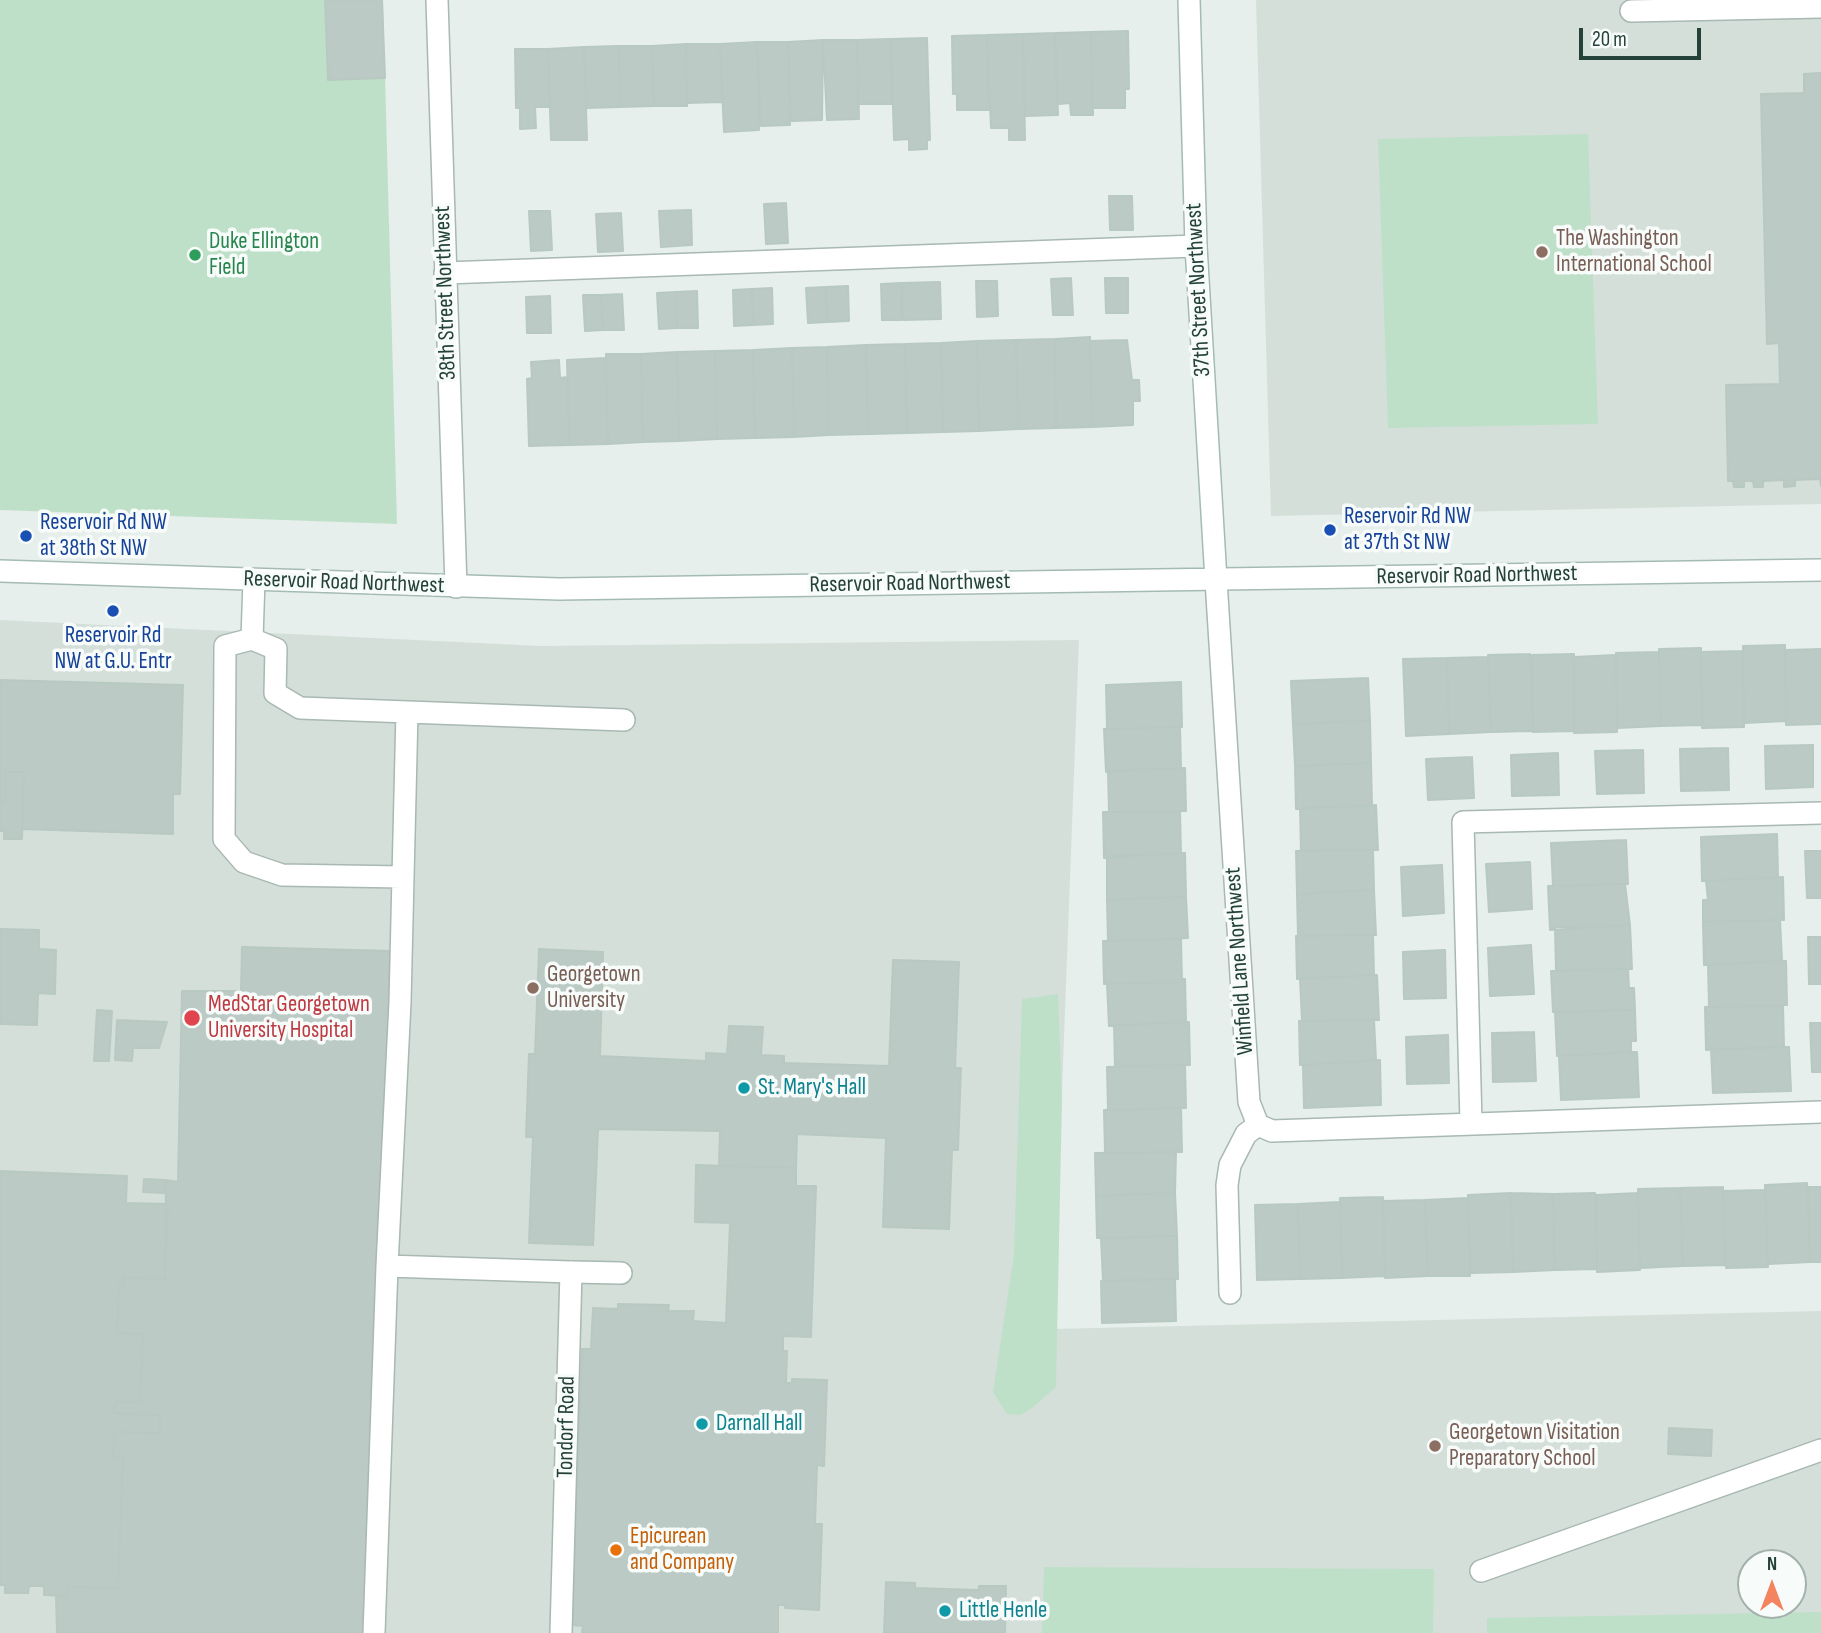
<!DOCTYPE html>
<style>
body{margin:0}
#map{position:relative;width:1821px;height:1633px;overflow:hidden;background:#e6efeb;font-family:"Sofia Sans Condensed",sans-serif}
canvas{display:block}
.north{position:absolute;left:1737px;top:1549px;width:70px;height:70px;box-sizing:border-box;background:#f7fbf9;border:2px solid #a3b1ad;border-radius:50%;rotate:0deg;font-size:19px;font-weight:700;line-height:28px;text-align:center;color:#24423a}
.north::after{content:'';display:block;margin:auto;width:24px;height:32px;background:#f4845f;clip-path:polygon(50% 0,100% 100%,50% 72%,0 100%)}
.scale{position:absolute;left:1579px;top:28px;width:122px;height:32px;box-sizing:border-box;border:4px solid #24423a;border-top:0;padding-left:9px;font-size:21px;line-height:24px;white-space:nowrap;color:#24423a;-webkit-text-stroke:5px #f7fbf9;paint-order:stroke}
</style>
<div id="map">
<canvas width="1821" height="1633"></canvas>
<div class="north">N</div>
<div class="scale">20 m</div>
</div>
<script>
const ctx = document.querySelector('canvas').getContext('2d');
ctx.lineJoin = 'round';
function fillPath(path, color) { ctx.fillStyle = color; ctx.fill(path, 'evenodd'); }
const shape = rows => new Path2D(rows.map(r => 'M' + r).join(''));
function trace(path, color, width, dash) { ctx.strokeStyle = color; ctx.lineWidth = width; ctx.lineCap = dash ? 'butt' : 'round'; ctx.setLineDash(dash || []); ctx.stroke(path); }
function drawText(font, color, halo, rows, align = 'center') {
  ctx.font = font + ' "Sofia Sans Condensed",sans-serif'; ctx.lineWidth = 7; ctx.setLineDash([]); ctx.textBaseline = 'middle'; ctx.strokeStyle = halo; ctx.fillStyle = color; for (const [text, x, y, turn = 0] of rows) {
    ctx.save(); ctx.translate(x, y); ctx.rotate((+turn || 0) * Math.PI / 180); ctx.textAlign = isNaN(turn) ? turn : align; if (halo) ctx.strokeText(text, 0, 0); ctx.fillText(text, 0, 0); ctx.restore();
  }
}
fillPath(shape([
 [1256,0,1821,0,1821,504,1271,516],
 [0,620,540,646,1079,640,1053,1329,1821,1311,1821,1633,0,1633],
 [1751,1563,1793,1563,1793,1605,1751,1605]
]), '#d4dfda');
fillPath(shape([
 [0,0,383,0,397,524,0,510],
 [1588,134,1598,424,1388,428,1378,139],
 [1058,994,1062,1097,1056,1387,1032,1408,1020,1415,1007,1414,993,1392,1014,1254,1022,999],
 [1044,1567,1434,1569,1433,1633,1042,1633],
 [1821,1612,1821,1633,1487,1633,1487,1618]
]), '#bfe0c8');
const building = shape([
 [325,0,382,0,385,78,328,80,325,0],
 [1128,31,1129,89,1125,89,1125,108,1092,108,1091,32,1128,31],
 [1091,32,1093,115,1071,115,1070,103,1059,104,1057,98,1055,33,1091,32],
 [1055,33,1058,115,1025,116,1023,34,1055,33],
 [1023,34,1025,140,1009,140,1009,128,991,128,987,35,1023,34],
 [987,35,988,98,990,98,991,110,957,110,957,94,953,94,952,36,987,35],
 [927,38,930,140,927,140,927,149,909,150,909,139,894,140,891,39,927,38],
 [890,39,892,104,858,104,857,40,890,39],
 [823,40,822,120,791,121,788,42,823,40],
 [823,40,857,40,859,119,827,120,823,40],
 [757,42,788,42,790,125,761,126,757,42],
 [757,42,759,130,724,132,720,44,757,42],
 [686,44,720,44,723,102,687,103,686,44],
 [686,44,687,106,654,106,652,46,686,44],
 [619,46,620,107,586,108,584,47,619,46],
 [619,46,652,46,654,106,620,107,619,46],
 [584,47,587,140,551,140,548,49,584,47],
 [515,49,548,49,550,107,535,107,536,128,520,129,520,108,516,108,515,49],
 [1821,73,1821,486,1820,479,1795,480,1795,486,1784,487,1784,480,1763,481,1763,487,1754,487,1753,481,1744,481,1744,487,1734,487,1733,481,1728,481,1726,385,1780,384,1779,343,1767,344,1761,94,1804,93,1804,74,1821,73],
 [1109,196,1132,196,1133,230,1110,230,1109,196],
 [786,203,788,243,766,244,764,204,786,203],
 [691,210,692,245,661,247,659,211,691,210],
 [529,211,550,211,552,250,531,251,529,211],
 [621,213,623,251,598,252,596,214,621,213],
 [1071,278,1073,315,1053,315,1051,279,1071,278],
 [1105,278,1128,278,1128,313,1106,313,1105,278],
 [976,281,997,281,998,316,977,317,976,281],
 [940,282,941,319,903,320,902,283,940,282],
 [901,283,901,320,882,320,881,284,901,283],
 [848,286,849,321,827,322,826,287,848,286],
 [826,287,827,322,808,323,806,288,826,287],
 [772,288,773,324,753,325,752,289,772,288],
 [752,289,753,325,734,326,733,290,752,289],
 [697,291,698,328,677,328,676,292,697,291],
 [676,292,677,328,659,329,657,293,676,292],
 [622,294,624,330,603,330,601,295,622,294],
 [583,295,601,295,603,330,585,331,583,295],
 [550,296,551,333,527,333,526,297,550,296],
 [1090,337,1092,427,1056,428,1055,339,1090,337],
 [1055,339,1056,428,1018,429,1016,340,1055,339],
 [1016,340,1018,429,979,431,977,341,1016,340],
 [1127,340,1132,380,1139,380,1140,401,1133,401,1133,425,1092,427,1090,341,1127,340],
 [977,341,979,431,943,432,941,343,977,341],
 [941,343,943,432,907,433,905,344,941,343],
 [905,344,907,433,868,434,866,345,905,344],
 [866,345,868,434,828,435,827,347,866,345],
 [827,347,828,435,794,437,792,348,827,347],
 [792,348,794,437,755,438,753,350,792,348],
 [753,350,755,438,717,439,715,351,753,350],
 [715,351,717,439,679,441,677,352,715,351],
 [677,352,679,441,643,442,641,354,677,352],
 [606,354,641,354,643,442,608,444,606,354],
 [606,358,608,444,569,445,567,360,606,358],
 [559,360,560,378,568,377,569,445,529,446,527,379,532,378,531,362,559,360],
 [1785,645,1786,721,1744,723,1743,646,1785,645],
 [1701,648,1702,725,1661,726,1659,649,1701,648],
 [1821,649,1821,724,1786,725,1785,650,1821,649],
 [1743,651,1744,727,1702,728,1701,652,1743,651],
 [1659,652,1661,726,1617,728,1616,653,1659,652],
 [1530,654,1533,731,1491,732,1488,655,1530,654],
 [1574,654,1574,731,1533,732,1532,655,1574,654],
 [1616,655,1617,732,1574,733,1574,657,1616,655],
 [1488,657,1491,732,1449,734,1447,658,1488,657],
 [1447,658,1449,734,1406,736,1403,659,1447,658],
 [1368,678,1370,721,1293,724,1291,681,1368,678],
 [0,680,183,685,180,794,173,794,173,834,22,829,24,772,5,772,5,802,0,802,0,680],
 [1181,682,1182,727,1107,729,1106,685,1181,682],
 [1370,721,1371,763,1295,766,1293,724,1370,721],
 [1180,727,1181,768,1106,772,1104,729,1180,727],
 [1813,745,1813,787,1766,789,1765,746,1813,745],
 [1728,748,1729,790,1681,791,1680,749,1728,748],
 [1643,750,1644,793,1597,794,1595,751,1643,750],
 [1558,753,1559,795,1512,796,1511,755,1558,753],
 [1472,757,1474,798,1428,800,1426,759,1472,757],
 [1371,763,1372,805,1296,809,1295,766,1371,763],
 [1185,768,1186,811,1109,812,1108,771,1185,768],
 [5,772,24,772,22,839,4,839,4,831,0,831,0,802,5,802,5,772],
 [1376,805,1378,850,1301,851,1300,808,1376,805],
 [1103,812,1180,812,1181,853,1104,858,1103,812],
 [1777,834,1778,877,1702,881,1701,837,1777,834],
 [1626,840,1628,884,1553,886,1551,843,1626,840],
 [1373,850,1374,890,1297,894,1296,851,1373,850],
 [1805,851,1821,851,1821,898,1807,898,1805,851],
 [1185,853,1186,897,1107,900,1107,856,1185,853],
 [1530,862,1532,909,1489,912,1486,864,1530,862],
 [1442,865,1444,913,1403,916,1401,867,1442,865],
 [1783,877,1784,920,1703,922,1703,900,1708,900,1706,881,1783,877],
 [1625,884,1630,925,1550,930,1548,886,1625,884],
 [1374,890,1376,935,1298,936,1297,894,1374,890],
 [1186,897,1188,938,1108,941,1107,900,1186,897],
 [1780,920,1782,961,1704,965,1703,922,1780,920],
 [1630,925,1632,969,1556,971,1555,927,1630,925],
 [0,929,39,930,39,949,56,950,55,994,38,993,37,1025,0,1024,0,929],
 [1373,935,1374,975,1297,979,1296,936,1373,935],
 [1808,937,1821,937,1821,984,1809,984,1808,937],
 [1181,939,1182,982,1104,984,1103,941,1181,939],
 [1531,945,1534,994,1490,996,1488,948,1531,945],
 [242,947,392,951,363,1633,57,1633,56,1595,67,1596,67,1587,118,1588,123,1458,113,1458,114,1432,160,1433,160,1415,114,1413,115,1402,140,1403,143,1334,117,1333,119,1285,123,1285,124,1277,165,1279,166,1180,178,1182,182,991,241,991,242,947],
 [539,949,603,952,600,1056,706,1061,706,1053,727,1054,729,1026,763,1027,761,1055,784,1056,784,1063,889,1066,893,960,959,962,955,1068,961,1068,958,1150,952,1150,949,1229,883,1227,886,1138,797,1134,796,1168,719,1165,720,1131,598,1129,593,1245,529,1243,533,1137,526,1137,529,1054,535,1054,539,949],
 [1445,950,1446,998,1404,999,1403,952,1445,950],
 [1786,961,1787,1005,1709,1007,1708,965,1786,961],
 [1628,969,1629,988,1634,988,1635,1010,1553,1012,1551,971,1628,969],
 [1377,975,1379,1020,1302,1021,1300,979,1377,975],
 [1182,979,1185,979,1186,1022,1109,1026,1107,984,1182,982,1182,979],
 [1783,1005,1784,1047,1706,1050,1705,1007,1783,1005],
 [97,1010,112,1011,109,1061,94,1061,97,1010],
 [1635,1010,1636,1041,1631,1041,1631,1052,1557,1056,1555,1012,1635,1010],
 [117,1020,167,1022,159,1048,133,1048,132,1061,115,1060,117,1020],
 [1374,1020,1376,1060,1300,1065,1299,1021,1374,1020],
 [1189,1022,1190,1065,1115,1067,1114,1025,1189,1022],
 [1810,1023,1821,1023,1821,1072,1812,1072,1810,1023],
 [1534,1032,1536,1081,1493,1082,1492,1033,1534,1032],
 [1448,1035,1449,1083,1407,1084,1406,1037,1448,1035],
 [1784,1047,1789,1047,1791,1091,1713,1093,1711,1049,1784,1047],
 [1631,1052,1637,1052,1639,1097,1561,1100,1559,1056,1631,1052],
 [1376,1060,1380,1060,1381,1105,1304,1108,1303,1065,1376,1060],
 [1185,1065,1186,1108,1108,1110,1107,1067,1185,1065],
 [1181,1108,1182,1152,1105,1153,1104,1110,1181,1108],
 [1176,1152,1175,1193,1096,1196,1095,1153,1176,1152],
 [696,1165,796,1168,796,1186,816,1186,811,1337,783,1336,783,1351,787,1351,786,1383,792,1383,792,1379,827,1380,824,1466,817,1465,815,1524,822,1524,819,1610,785,1608,785,1605,778,1605,778,1633,582,1633,583,1626,572,1625,582,1349,591,1349,593,1308,618,1309,618,1304,669,1305,668,1311,694,1311,693,1321,726,1323,730,1223,695,1222,696,1165],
 [0,1171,127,1176,126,1203,168,1204,165,1279,124,1277,123,1285,119,1285,117,1333,143,1334,140,1403,115,1402,114,1413,160,1415,160,1433,114,1432,113,1458,123,1458,118,1588,67,1587,67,1596,44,1595,44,1586,29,1586,28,1593,5,1593,5,1585,0,1585,0,1171],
 [144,1179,165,1180,164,1193,143,1192,144,1179],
 [1807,1183,1810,1262,1768,1264,1765,1185,1807,1183],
 [1723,1187,1725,1265,1683,1266,1680,1188,1723,1187],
 [1808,1187,1821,1187,1821,1262,1810,1262,1808,1187],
 [1680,1188,1683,1266,1640,1268,1638,1189,1680,1188],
 [1765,1190,1768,1267,1726,1268,1723,1191,1765,1190],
 [1175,1193,1177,1236,1097,1238,1096,1196,1175,1193],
 [1511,1193,1553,1194,1555,1270,1513,1272,1511,1193],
 [1511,1193,1513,1272,1470,1273,1468,1195,1511,1193],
 [1595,1193,1597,1269,1555,1270,1553,1194,1595,1193],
 [1638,1193,1640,1270,1597,1272,1596,1195,1638,1193],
 [1383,1197,1385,1276,1342,1278,1340,1198,1383,1197],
 [1468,1198,1470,1276,1428,1276,1425,1200,1468,1198],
 [1425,1200,1428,1276,1385,1278,1383,1201,1425,1200],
 [1340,1202,1342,1278,1300,1279,1298,1204,1340,1202],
 [1298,1204,1300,1279,1257,1280,1255,1205,1298,1204],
 [1177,1236,1178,1279,1103,1281,1101,1238,1177,1236],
 [1175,1279,1176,1321,1102,1323,1101,1281,1175,1279],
 [1669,1428,1712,1430,1711,1456,1668,1454,1669,1428],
 [886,1582,915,1583,915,1588,979,1590,979,1586,1006,1586,1005,1633,884,1633,886,1582]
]);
fillPath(building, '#bbcac4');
trace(building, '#b8c9c2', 2);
const lane = shape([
 [1631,11,1821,7],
 [445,273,1196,246],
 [252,639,254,580],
 [407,712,403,877,282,875,244,862,224,839,225,646,252,639,276,649,275,693,300,708,624,720],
 [403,877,400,1002,387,1266,571,1272],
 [1471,1123,1463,822,1821,813],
 [1230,1293,1227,1185,1230,1165,1246,1134,1258,1125],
 [1481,1571,1821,1450],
 [374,1633,387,1266]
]);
const street = shape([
 [437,0,456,587],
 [1216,580,1249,1102,1258,1125,1272,1131,1821,1112],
 [561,1633,571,1272,621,1273]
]);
const secondary = shape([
 [1189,0,1196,246,1216,580],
 [0,571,559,589,1821,570]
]);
trace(lane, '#a8b8b2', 24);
trace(street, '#a8b8b2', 24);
trace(secondary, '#a4bbb3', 24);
trace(lane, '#fff', 21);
trace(street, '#fff', 21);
trace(secondary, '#fff', 21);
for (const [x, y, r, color] of [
 [1542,252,7,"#8d6e63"],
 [195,255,7,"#2e9e5b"],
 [1330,530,7,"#1a4fb4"],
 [26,536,7,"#1a4fb4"],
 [113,611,7,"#1a4fb4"],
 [533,988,7,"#8d6e63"],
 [192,1018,9,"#e0444e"],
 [744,1088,7,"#0f9aa8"],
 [702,1424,7,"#0f9aa8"],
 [1435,1446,7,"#8d6e63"],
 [616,1550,7,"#e8710a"],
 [945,1611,7,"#0f9aa8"]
]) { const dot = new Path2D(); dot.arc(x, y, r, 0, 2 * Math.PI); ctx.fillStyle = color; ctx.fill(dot); trace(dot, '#f7fbf9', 2.5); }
drawText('23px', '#785e54', '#f7fbf9', [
 ["The Washington",1556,239],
 ["International School",1556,265],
 ["Georgetown",547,975],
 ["University",547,1001],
 ["Georgetown Visitation",1449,1433],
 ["Preparatory School",1449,1459]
], 'left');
drawText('23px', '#27864d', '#f7fbf9', [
 ["Duke Ellington",209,242],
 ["Field",209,268]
], 'left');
drawText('23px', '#24423a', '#f7fbf9', [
 ["37th Street Northwest",1199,290,-93],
 ["38th Street Northwest",446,293,-92],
 ["Reservoir Road Northwest",1477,576,-1],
 ["Reservoir Road Northwest",344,583,2],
 ["Reservoir Road Northwest",910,584,-1],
 ["Winfield Lane Northwest",1240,961,-94],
 ["Tondorf Road",567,1427,-89]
]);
drawText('23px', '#164399', '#f7fbf9', [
 ["Reservoir Rd NW",1344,517],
 ["at 37th St NW",1344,543],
 ["Reservoir Rd NW",40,523],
 ["at 38th St NW",40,549],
 ["Reservoir Rd",113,636,"center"],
 ["NW at G.U. Entr",113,662,"center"]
], 'left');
drawText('23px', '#be3a42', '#f7fbf9', [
 ["MedStar Georgetown",208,1005],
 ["University Hospital",208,1031]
], 'left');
drawText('23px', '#0d838f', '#f7fbf9', [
 ["St. Mary's Hall",758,1088],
 ["Darnall Hall",716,1424],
 ["Little Henle",959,1611]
], 'left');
drawText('23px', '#c56008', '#f7fbf9', [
 ["Epicurean",630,1537],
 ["and Company",630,1563]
], 'left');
</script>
